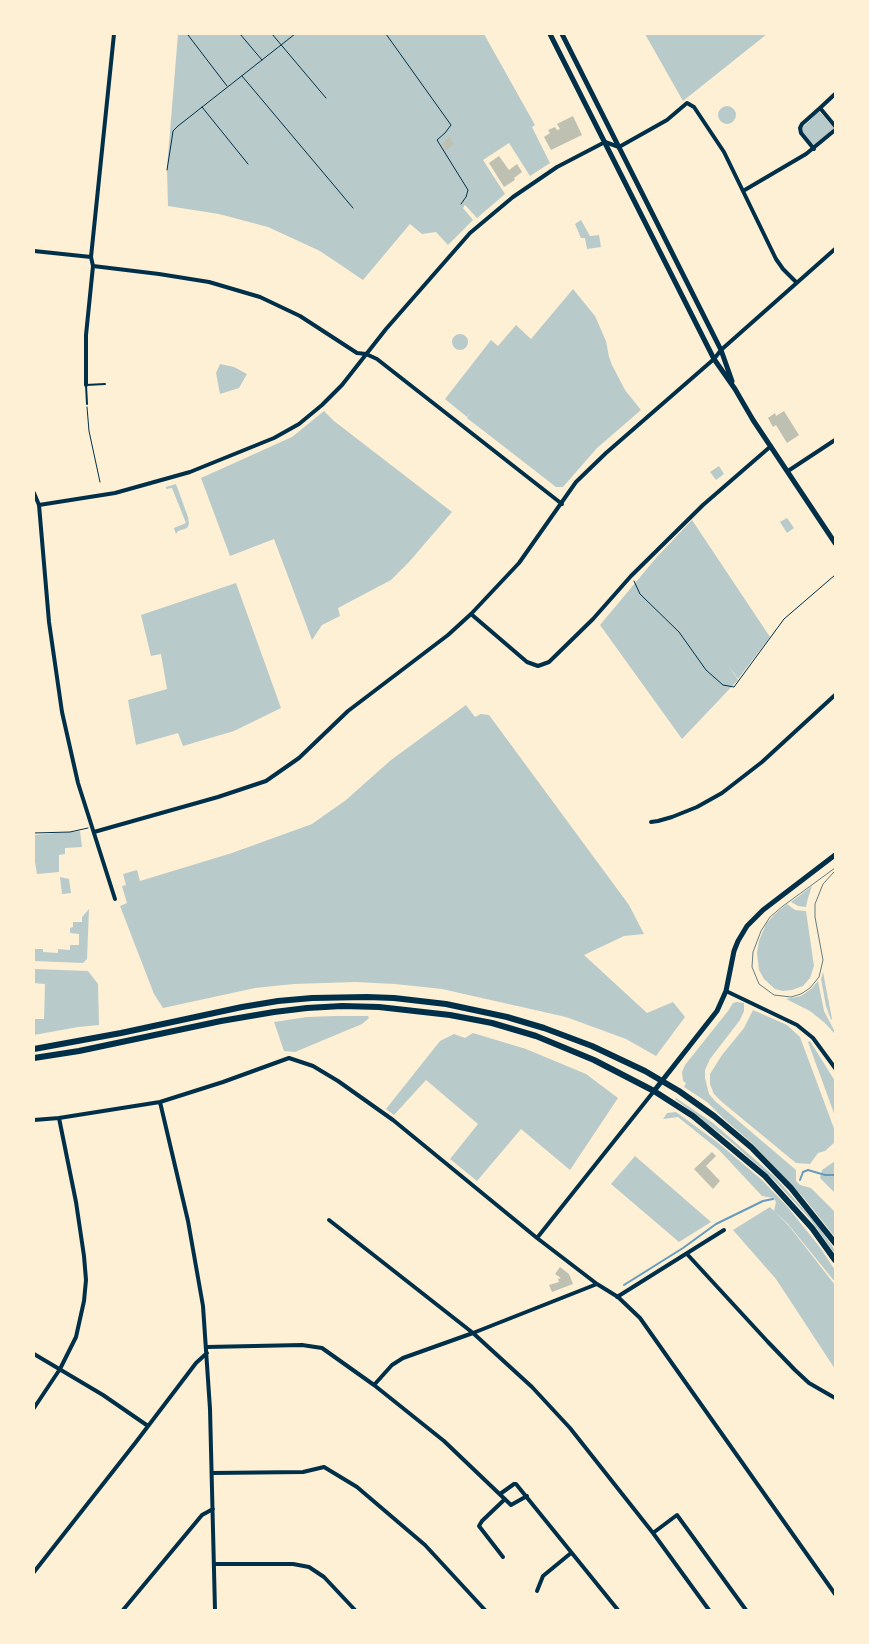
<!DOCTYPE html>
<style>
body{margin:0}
#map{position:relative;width:869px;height:1644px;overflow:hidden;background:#fdf0d5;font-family:"Noto Serif",serif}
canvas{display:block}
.frame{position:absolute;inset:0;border:35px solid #fdf0d5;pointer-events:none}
</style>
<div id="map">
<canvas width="869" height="1644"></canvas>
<div class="frame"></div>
</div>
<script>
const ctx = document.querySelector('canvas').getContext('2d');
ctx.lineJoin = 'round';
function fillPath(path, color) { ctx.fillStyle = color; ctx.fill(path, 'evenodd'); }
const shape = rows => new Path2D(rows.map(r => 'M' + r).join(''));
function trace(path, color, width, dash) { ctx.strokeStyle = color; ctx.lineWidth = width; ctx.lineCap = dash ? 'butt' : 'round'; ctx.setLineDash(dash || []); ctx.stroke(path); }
fillPath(shape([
 [178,34,484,34,535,125,532,127,550,163,530,176,509,143,483,160,505,194,477,218,465,205,463,208,473,220,448,245,436,232,422,234,410,224,363,280,320,251,268,227,219,214,168,206,167,168],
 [645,34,767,34,683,101],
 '718 115a9 9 0 1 1 18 0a9 9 0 1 1-18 0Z',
 [819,111,834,128,814,146,803,134,801,129],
 [581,220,590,236,599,235,601,247,587,249,585,238,581,238,575,224],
 [573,289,595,316,606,341,609,357,612,365,625,390,641,410,597,448,563,487,556,487,467,418,471,412,467,417,445,399,491,340,498,346,516,325,531,339],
 '452 342a8 8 0 1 1 16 0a8 8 0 1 1-16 0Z',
 [220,364,234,367,247,374,239,388,220,394,216,373],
 [324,411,334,421,452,512,409,562,391,580,338,608,340,616,322,625,312,640,274,539,230,556,201,478,292,437],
 [719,466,724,474,716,480,710,472],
 [176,484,188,517,189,524,187,528,178,531,176,534,174,528,186,523,172,488,166,489,166,487],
 [787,518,794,528,787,533,780,522],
 [692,520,770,637,738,679,726,662,738,680,682,739,600,625,656,558],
 [236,583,281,708,234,731,183,746,178,733,136,745,128,700,167,689,161,654,151,656,141,615],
 [466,705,475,717,481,714,489,715,629,905,644,934,624,936,584,955,647,1013,673,1002,685,1017,656,1056,626,1039,566,1017,442,989,395,984,355,982,294,984,255,988,163,1008,154,994,120,906,127,903,122,886,126,885,123,874,137,870,140,881,232,853,312,824,346,800,391,760],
 [80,831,82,847,65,848,65,854,59,855,59,872,37,874,35,862,34,862,34,835],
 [60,877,69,879,71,893,62,894],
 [812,886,808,898,806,907,798,906,791,902],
 [787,904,795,910,806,911,814,966,810,978,803,986,792,990,783,991,775,989,764,979,759,970,757,953,759,941,766,924,775,914],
 [89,909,87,959,83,963,34,961,34,949,43,949,43,952,58,953,58,949,70,950,70,945,79,945,79,934,70,933,70,928,73,927,73,922,82,922,82,917],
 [34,969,88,971,98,984,99,1025,78,1027,34,1035,34,1019,44,1019,45,984,34,983],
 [823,972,832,1019,831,1020,826,1006,821,979],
 [818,981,824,1011,835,1032,834,1033,825,1023,810,1011,786,999,801,996,811,989],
 [737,1002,744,1003,744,1011,740,1020,710,1059,705,1070,705,1078,709,1094,715,1101,796,1170,796,1181,800,1185,811,1188,835,1212,835,1237,804,1198,753,1144,723,1118,707,1102,684,1087,686,1083,683,1081,682,1072,685,1065,728,1011,733,1003],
 [753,1010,787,1025,800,1037,835,1131,835,1142,825,1151,818,1153,810,1164,796,1163,722,1102,714,1094,710,1084,710,1074,722,1055,744,1028],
 [335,1016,368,1016,369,1018,362,1024,295,1052,284,1051,274,1022,307,1017],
 [473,1033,526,1049,586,1074,618,1098,570,1170,521,1129,477,1181,450,1159,478,1124,426,1080,394,1115,386,1109,440,1041,454,1034,465,1038],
 [810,1041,835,1081,835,1116,808,1042],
 [676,1098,713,1123,775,1177,818,1226,835,1250,835,1254,810,1219,773,1179,730,1141,675,1099],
 [676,1112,717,1142,762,1180,785,1204,819,1246,835,1270,835,1282,788,1224,775,1212,789,1226,835,1285,835,1369,776,1279,733,1230,770,1207,774,1211,776,1202,773,1198,762,1196,719,1150,678,1117,663,1119,667,1113],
 [635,1156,711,1222,679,1242,611,1184],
 [835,1161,835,1193,820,1178,822,1170]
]), '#b9caca');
trace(shape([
 [800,1180,803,1172,808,1170,825,1175,835,1175],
 [624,1285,683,1248,716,1224,763,1201,773,1199]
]), '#669bbc', 2);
fillPath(shape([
 [573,116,582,135,551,150,544,137,550,133,548,130,555,127,557,130,560,129,557,124],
 [449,137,454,144,446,150,442,144],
 [499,156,509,170,517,164,522,172,514,178,515,180,504,187,489,163],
 [784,411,799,435,787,443,776,425,773,427,768,418,775,413,776,416],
 [712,1152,716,1156,706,1166,720,1181,713,1189,694,1169],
 [560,1267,569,1274,573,1284,552,1292,549,1285,559,1282,558,1279,561,1278,555,1274]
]), '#bec0b2');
trace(shape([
 [189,34,188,35,227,86],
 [240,34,262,60],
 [272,34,326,98],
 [386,34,451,125,445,133,437,140,468,190,466,197,461,204],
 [242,76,353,208],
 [202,107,248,164],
 [167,170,172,138,173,131,178,126,295,34],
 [87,407,89,431,100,482],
 [634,581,640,594,679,632,706,670,723,685,734,687,784,619,835,575],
 [34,833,70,832,88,828]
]), '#003049', 1);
trace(shape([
 [87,404,86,385,105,384]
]), '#003049', 2);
trace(shape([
 [820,108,835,94],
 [814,149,801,133,800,128,802,124,820,108,835,126],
 [743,191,806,154,835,130],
 [34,251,91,257],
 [93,266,159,274,209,282,260,297,300,316,357,353,366,354,377,359,562,504],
 [86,385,86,335,93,266,91,257,114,34],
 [788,471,835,440],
 [34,493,39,505,49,622,62,712,78,783,115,899],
 [39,505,115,493,190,472,274,438,299,424,322,405,342,385,386,329,470,233,513,197,557,167,605,142,619,147,667,120,687,103,694,107,724,152,776,259,783,269,796,282],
 [471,614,527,662,538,666,549,662,593,619,631,576,703,505,771,446],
 [651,822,658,821,672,817,697,807,722,793,762,762,835,695],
 [94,832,218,797,266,781,299,758,348,711,448,635,471,614,519,563,576,482,606,453,714,359,721,350,835,249],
 [726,991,797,1025,813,1038,835,1068],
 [160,1102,188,1221,203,1306,210,1409,215,1610],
 [34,1120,59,1118,160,1102,223,1082,289,1058,313,1066,338,1081,393,1120,537,1238,597,1284,618,1297,640,1318,835,1594],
 [329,1220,473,1333,532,1387,570,1428,653,1533,709,1610],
 [537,1238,654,1091],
 [687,1254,768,1342,795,1370,809,1383,835,1398],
 [617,1297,724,1230],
 [207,1347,302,1345,322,1348,374,1385,444,1441,511,1505,527,1496],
 [34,1354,103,1395,148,1426],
 [374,1385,392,1365,403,1358,473,1333,597,1284],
 [34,1408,60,1369,76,1337,84,1301,86,1280,84,1256,76,1202,59,1118],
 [212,1473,303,1472,324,1467,357,1487,425,1545,485,1610],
 [500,1494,514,1484,516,1484,618,1610],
 [653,1533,677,1515,746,1610],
 [503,1557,479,1526,482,1521,505,1499],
 [214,1564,293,1564,309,1567,324,1577,355,1610],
 [34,1572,136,1442,196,1363,207,1353],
 [537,1591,543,1576,571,1553],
 [123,1610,202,1515,213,1509]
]), '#003049', 4);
trace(shape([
 [550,34,714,359,735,389,753,420,835,543],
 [562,34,721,350,732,381],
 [654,1091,717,1011,726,991,734,951,738,941,747,926,763,910,835,855]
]), '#003049', 5);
trace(shape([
 [34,1049,121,1033,242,1007,278,1001,312,998,367,997,394,998,446,1004,507,1017,544,1028,592,1046,645,1071,679,1091,714,1116,751,1147,791,1188,835,1243],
 [34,1058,79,1051,221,1021,274,1012,307,1008,342,1006,379,1007,450,1015,492,1023,536,1036,594,1060,654,1091,693,1116,765,1176,812,1228,835,1260]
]), '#003049', 6);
trace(shape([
 [834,872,823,884,815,904,815,917,823,960,819,977,810,988,801,994,791,997,774,995,759,984,752,967,753,952,761,931,770,917,783,906,835,868]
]), '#657d81', 1);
</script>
